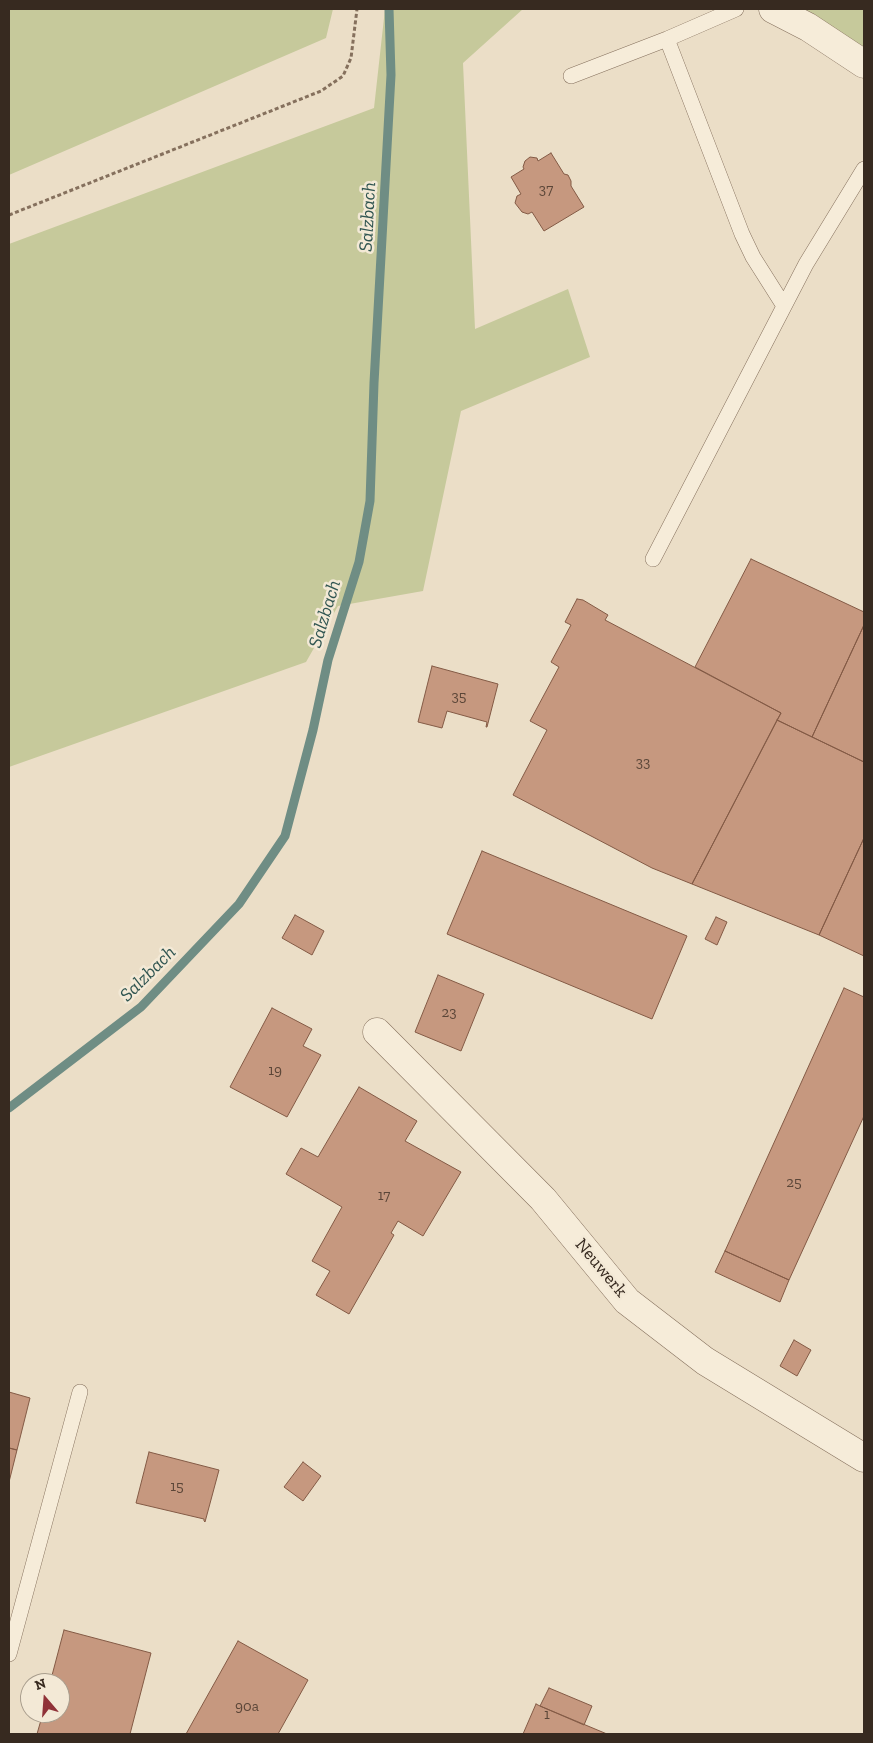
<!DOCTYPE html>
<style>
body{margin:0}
#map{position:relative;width:873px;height:1743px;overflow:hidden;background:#ebdec7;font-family:"Zilla Slab",serif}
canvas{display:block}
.frame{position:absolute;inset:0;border:10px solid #372a20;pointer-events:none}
.north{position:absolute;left:20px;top:1673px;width:50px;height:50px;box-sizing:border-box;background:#f3e9d6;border:1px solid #a89d8d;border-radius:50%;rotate:342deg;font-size:14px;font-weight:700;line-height:20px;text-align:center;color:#372a20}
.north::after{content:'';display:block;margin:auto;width:18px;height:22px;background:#903238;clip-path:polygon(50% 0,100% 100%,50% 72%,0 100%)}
</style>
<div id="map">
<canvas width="873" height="1743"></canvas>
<div class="frame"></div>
<div class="north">N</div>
</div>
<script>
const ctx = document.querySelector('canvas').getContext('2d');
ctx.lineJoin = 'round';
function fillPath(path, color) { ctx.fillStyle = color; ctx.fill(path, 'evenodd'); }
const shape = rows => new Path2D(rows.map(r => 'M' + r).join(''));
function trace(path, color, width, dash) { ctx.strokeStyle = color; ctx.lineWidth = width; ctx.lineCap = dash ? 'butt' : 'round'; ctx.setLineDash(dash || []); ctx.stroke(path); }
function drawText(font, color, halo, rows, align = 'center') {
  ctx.font = font + ' "Zilla Slab",serif'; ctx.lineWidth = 5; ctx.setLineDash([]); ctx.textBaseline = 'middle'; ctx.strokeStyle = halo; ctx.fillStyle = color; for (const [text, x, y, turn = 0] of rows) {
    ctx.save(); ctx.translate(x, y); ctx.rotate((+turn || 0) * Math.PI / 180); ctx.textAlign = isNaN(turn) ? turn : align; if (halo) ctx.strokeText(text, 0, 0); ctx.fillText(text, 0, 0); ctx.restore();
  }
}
fillPath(shape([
 [9,9,333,9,326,38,9,175],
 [385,9,523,9,463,63,475,329,568,289,590,357,461,411,423,591,338,606,306,662,9,767,9,244,374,108],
 [759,9,864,9,864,64]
]), '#c6c99b');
trace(shape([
 [9,1108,141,1007,239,904,285,836,313,730,328,660,359,562,370,501,374,383,391,75,389,9]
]), '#6f8d84', 9);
const building = shape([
 [551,153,564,174,568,175,571,181,571,186,584,207,544,231,532,212,528,214,522,212,515,203,517,196,521,194,511,177,524,169,523,167,525,161,530,157,537,158,538,161,551,153],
 [751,559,864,612,864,625,812,737,777,720,781,713,695,667,751,559],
 [577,599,583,600,608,615,605,620,781,713,692,884,652,868,513,795,547,730,530,721,559,667,551,662,571,625,565,622,577,599],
 [864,625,864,762,812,737,864,625],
 [432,666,498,684,487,727,486,727,487,722,447,711,442,728,418,722,432,666],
 [777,720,864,762,864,838,819,935,692,884,777,720],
 [864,838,864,956,819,935,864,838],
 [482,851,687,936,652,1019,447,934,482,851],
 [295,915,324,931,312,955,282,938,295,915],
 [716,917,727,922,717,945,705,939,716,917],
 [438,975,484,994,461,1051,415,1032,438,975],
 [844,988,864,997,864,1116,789,1280,725,1251,844,988],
 [272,1008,312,1029,303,1046,321,1055,287,1117,230,1087,272,1008],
 [359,1087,417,1121,405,1141,461,1172,423,1236,398,1221,391,1233,394,1235,349,1314,316,1295,330,1271,312,1261,342,1207,286,1174,301,1148,318,1157,359,1087],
 [725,1251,789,1280,780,1302,715,1272,725,1251],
 [794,1340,811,1350,797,1376,780,1366,794,1340],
 [9,1392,30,1398,17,1450,9,1448,9,1392],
 [9,1448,17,1450,9,1482,9,1448],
 [149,1452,219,1470,205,1522,204,1521,204,1519,136,1503,149,1452],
 [303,1462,321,1476,303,1501,284,1487,303,1462],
 [64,1630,151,1653,130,1734,37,1734,43,1713,60,1713,60,1683,50,1683,64,1630],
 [238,1641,308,1680,278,1734,186,1734,238,1641],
 [549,1688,592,1706,584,1725,540,1706,549,1688],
 [536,1704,540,1706,607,1734,523,1734,536,1704]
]);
fillPath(building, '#c6987f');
trace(building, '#835a45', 1);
const service = shape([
 [667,39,742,234,753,257,784,306],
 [571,76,667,39,736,9],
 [653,559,806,264,864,169],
 [9,1654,80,1392]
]);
const minor = shape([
 [773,9,808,27,864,64],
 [377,1032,543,1199,627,1301,705,1361,864,1458]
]);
trace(service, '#85705d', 16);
trace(minor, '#85705d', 29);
trace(shape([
 [9,215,321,91,343,76,351,58,357,9]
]), '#85705d', 3, [4, 2.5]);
trace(service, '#f6ecd9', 15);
trace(minor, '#f6ecd9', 28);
drawText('15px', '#5b4638', null, [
 ["37",546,190],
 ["35",459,697],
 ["33",643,763],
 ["23",449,1013],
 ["19",275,1071],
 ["25",794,1183],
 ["17",384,1196],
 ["15",177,1487],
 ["90a",247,1707],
 ["1",547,1715]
]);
drawText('18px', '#372a20', '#f3e9d6', [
 ["Neuwerk",601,1268,50]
]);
drawText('italic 19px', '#305551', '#f3e9d6', [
 ["Salzbach",368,217,-87],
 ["Salzbach",325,614,-73],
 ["Salzbach",148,974,-45]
]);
</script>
